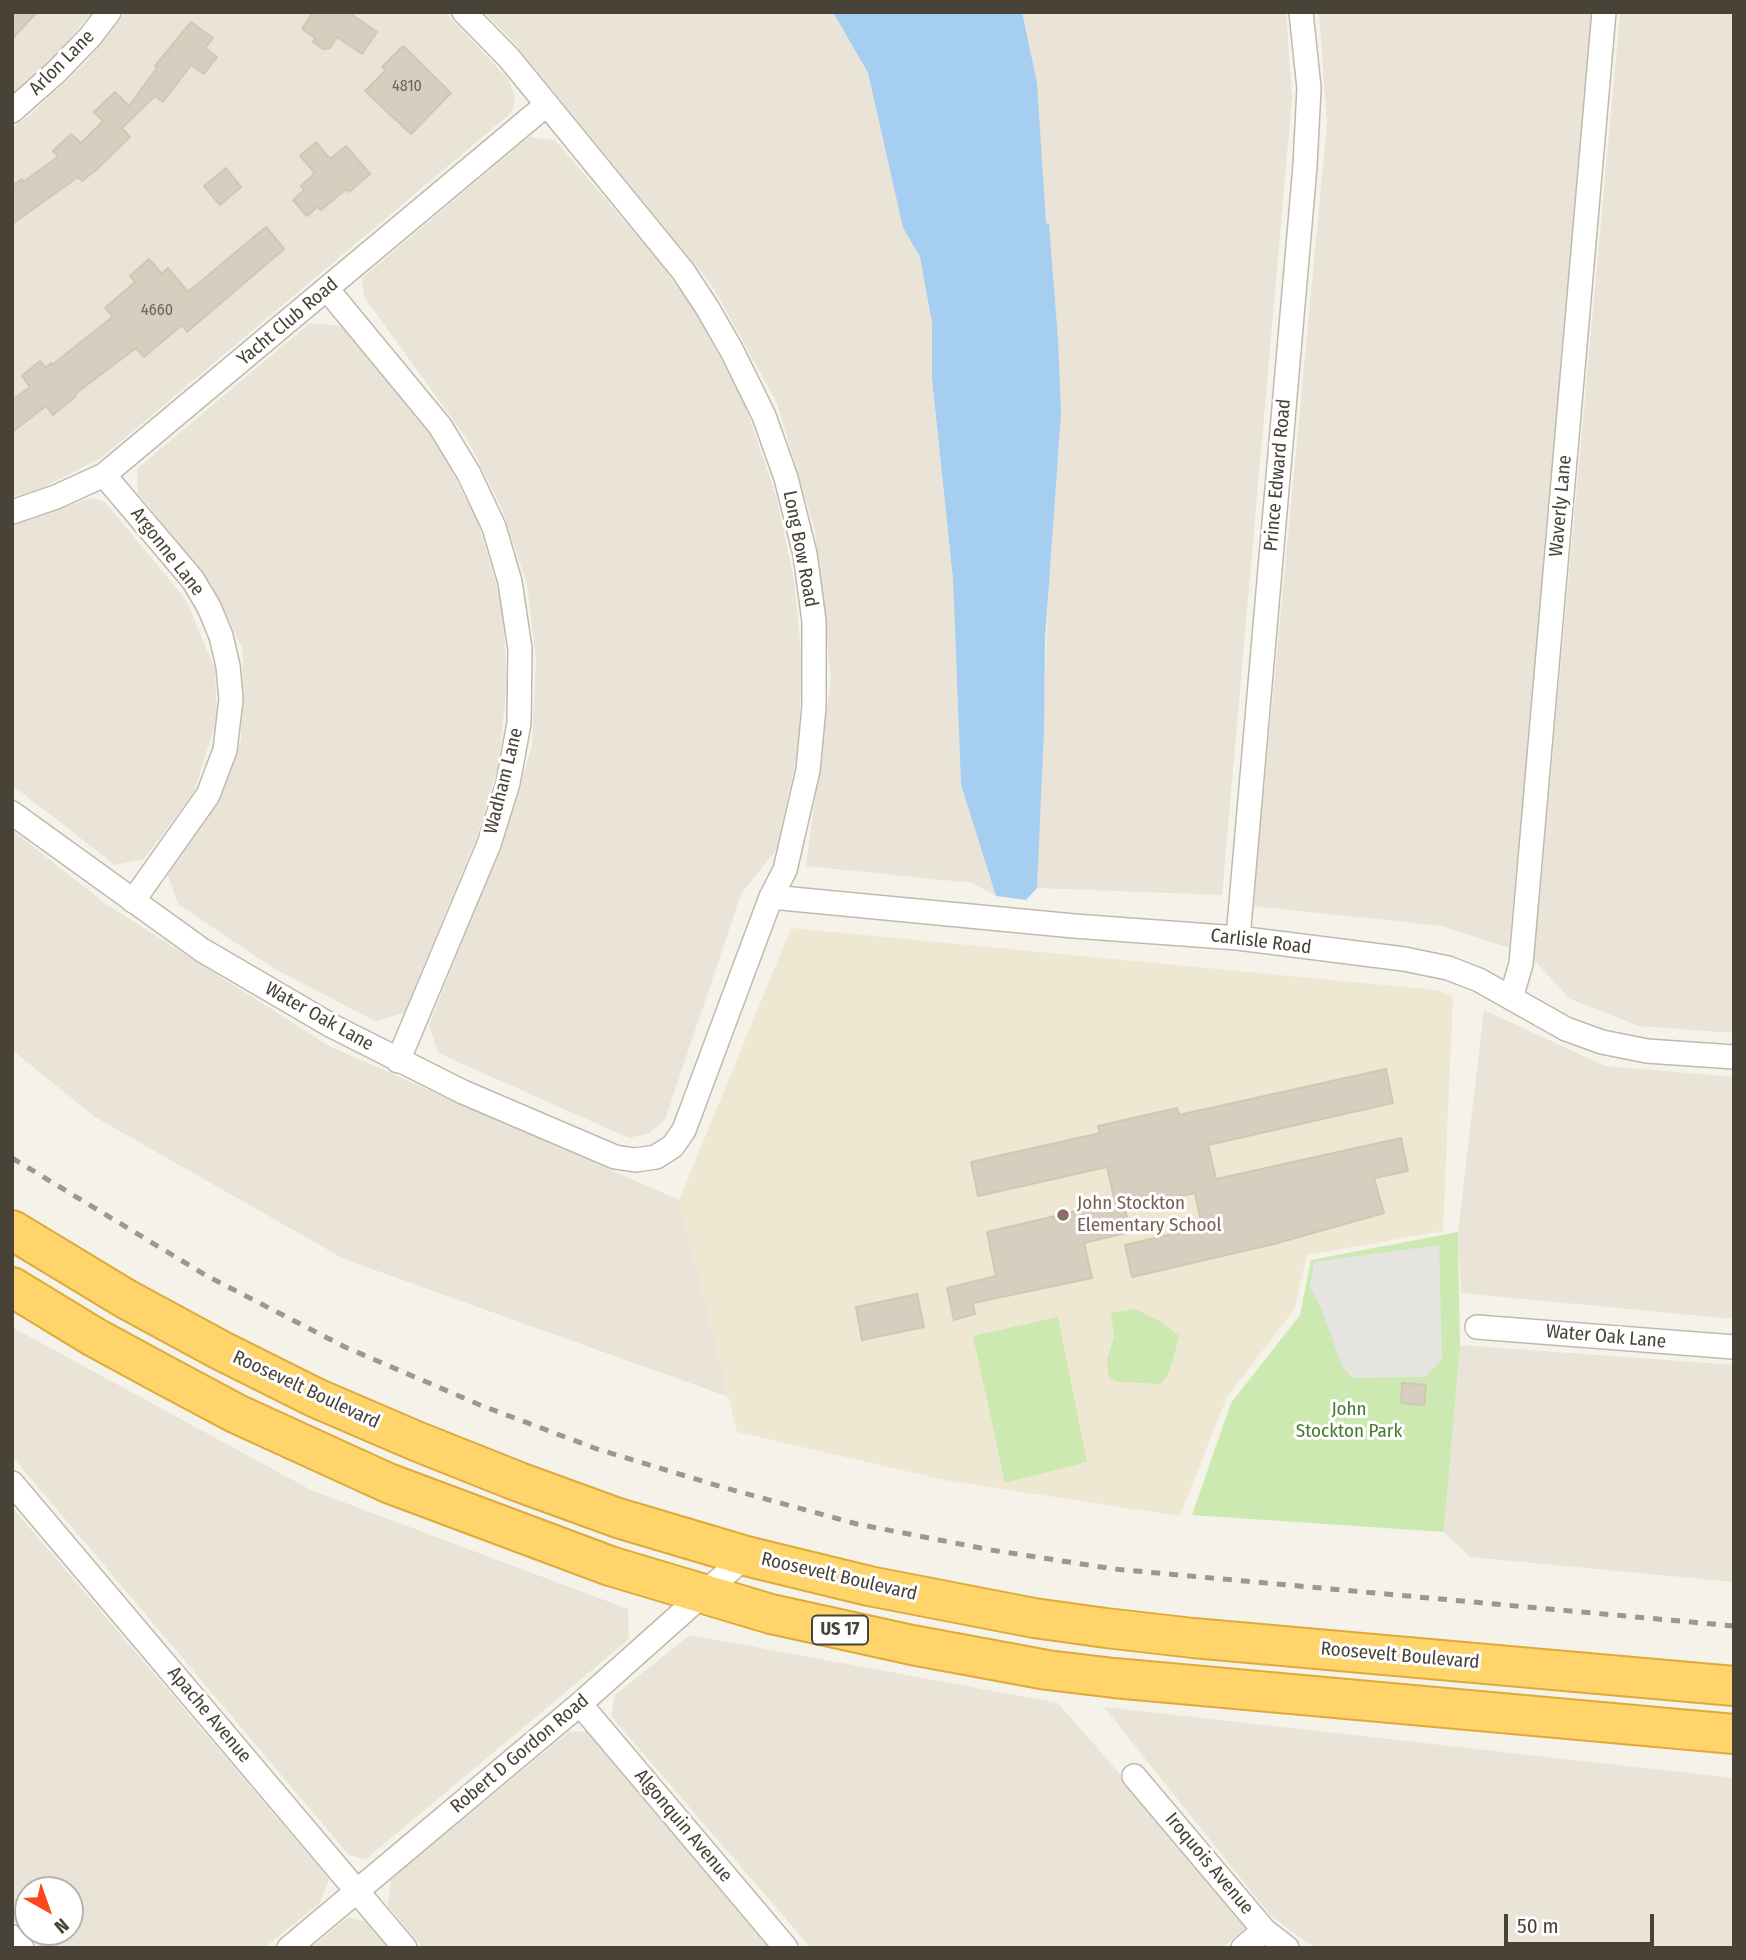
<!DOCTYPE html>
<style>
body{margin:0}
#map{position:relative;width:1746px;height:1960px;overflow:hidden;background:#f5f2e9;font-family:"Fira Sans Condensed",sans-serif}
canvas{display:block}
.frame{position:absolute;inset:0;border:14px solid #494337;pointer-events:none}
.north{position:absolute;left:14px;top:1876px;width:70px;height:70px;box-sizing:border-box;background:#fff;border:2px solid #b6b4af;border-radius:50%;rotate:140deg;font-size:19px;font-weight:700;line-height:28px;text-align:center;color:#494337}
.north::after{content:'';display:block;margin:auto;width:24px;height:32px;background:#fa481b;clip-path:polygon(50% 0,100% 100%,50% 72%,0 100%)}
.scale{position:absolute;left:1504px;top:1914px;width:150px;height:32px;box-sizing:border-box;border:4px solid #494337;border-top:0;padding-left:9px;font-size:21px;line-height:24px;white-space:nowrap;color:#494337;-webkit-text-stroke:5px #fff;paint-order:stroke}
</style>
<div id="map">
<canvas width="1746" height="1960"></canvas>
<div class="frame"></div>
<div class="north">N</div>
<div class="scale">50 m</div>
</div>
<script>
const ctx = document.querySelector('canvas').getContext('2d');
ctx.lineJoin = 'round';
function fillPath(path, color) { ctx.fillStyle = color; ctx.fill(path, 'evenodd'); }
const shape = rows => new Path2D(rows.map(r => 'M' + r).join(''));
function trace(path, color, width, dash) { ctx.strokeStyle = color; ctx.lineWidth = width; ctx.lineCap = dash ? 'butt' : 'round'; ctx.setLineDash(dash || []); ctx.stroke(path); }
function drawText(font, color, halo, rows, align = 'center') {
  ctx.font = font + ' "Fira Sans Condensed",sans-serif'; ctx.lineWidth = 6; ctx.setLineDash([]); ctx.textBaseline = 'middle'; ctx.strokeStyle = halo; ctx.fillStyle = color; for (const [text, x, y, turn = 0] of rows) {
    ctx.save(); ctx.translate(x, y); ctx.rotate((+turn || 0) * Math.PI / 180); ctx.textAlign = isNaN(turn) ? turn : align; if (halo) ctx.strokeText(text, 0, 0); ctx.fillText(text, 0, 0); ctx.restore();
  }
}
fillPath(shape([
 [12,12,92,12,56,55,12,94],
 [125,12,445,12,508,79,515,96,512,112,101,458,40,489,12,497,12,128,30,115,89,59],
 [484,12,833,12,868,73,903,228,920,257,932,323,932,379,953,579,961,785,996,896,973,883,806,866,831,679,815,531,777,403,713,287,516,45],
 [1022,12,1286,12,1292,98,1222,895,1037,888,1058,338,1049,224,1046,223],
 [1319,12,1595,12,1509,948,1442,926,1253,906,1327,124],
 [1620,12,1734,12,1734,1033,1639,1026,1570,999,1534,960],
 [529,137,555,140,661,264,697,314,745,405,777,499,794,581,802,661,798,750,776,850,741,894,665,1120,649,1133,629,1138,438,1053,429,1025,506,832,532,746,536,660,527,584,501,507,467,439,364,297,362,278],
 [310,323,342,326,436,441,477,519,502,603,507,680,499,764,477,836,404,1013,375,1021,273,968,178,904,167,873,212,809,241,740,243,650,212,585,138,493,137,469],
 [91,498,105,502,186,600,215,669,217,718,194,792,144,859,115,865,12,785,12,525],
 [12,830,106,904,329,1046,679,1200,729,1397,344,1259,95,1117,12,1050],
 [1484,1010,1605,1066,1734,1077,1734,1319,1461,1293,1458,1232],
 [12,1327,311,1490,628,1609,629,1639,366,1859,349,1855,12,1456],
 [1460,1345,1734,1365,1734,1582,1470,1557,1444,1532],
 [12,1507,329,1879,320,1903,264,1948,39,1948,12,1916],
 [28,1890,70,1890,70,1932,28,1932],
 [690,1635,1058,1703,1242,1914,1245,1929,1222,1948,811,1948,611,1716,615,1695],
 [1104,1707,1734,1778,1734,1948,1315,1948,1271,1916],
 [586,1731,770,1948,423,1948,388,1906,391,1879,569,1732],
 [348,1917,366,1922,388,1948,311,1948]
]), '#e9e4d7');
fillPath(shape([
 [791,928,1436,990,1453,996,1443,1231,1307,1255,1295,1308,1226,1399,1180,1516,949,1481,737,1432,679,1200]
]), '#eee8d3');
fillPath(shape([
 [1458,1232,1460,1345,1444,1532,1192,1515,1231,1403,1300,1315,1311,1260],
 [1135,1309,1163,1323,1179,1336,1173,1360,1167,1376,1160,1384,1120,1382,1109,1379,1107,1360,1114,1337,1111,1313],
 [1058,1317,1087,1462,1005,1483,973,1336]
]), '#cde9b2');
fillPath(shape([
 [1439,1245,1442,1360,1424,1377,1353,1378,1343,1368,1321,1308,1310,1287,1314,1262]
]), '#e6e4e1');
fillPath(shape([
 [833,12,1022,12,1037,83,1046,223,1049,224,1058,338,1061,413,1045,639,1044,730,1037,888,1026,900,996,896,961,785,953,579,932,379,932,323,920,257,903,228,868,73]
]), '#a6cef1');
const building = shape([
 [12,12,37,12,12,39,12,12],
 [313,12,348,12,377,32,362,54,337,37,330,48,323,49,313,42,315,38,302,29,313,12],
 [191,22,213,38,205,48,217,57,204,74,191,65,163,102,155,96,122,128,130,137,97,169,82,181,78,177,12,224,12,186,22,179,23,182,58,157,53,151,71,134,81,143,103,121,94,112,115,92,129,106,157,68,155,66,191,22],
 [403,46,451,93,411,134,365,91,386,70,382,67,403,46],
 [316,142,330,159,346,146,370,174,349,192,346,189,321,210,317,207,307,216,293,200,304,190,301,186,315,173,300,156,316,142],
 [226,168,241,187,220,205,204,186,226,168],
 [266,227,284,249,187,332,182,325,144,357,136,348,75,394,76,396,53,415,46,406,12,432,12,400,30,387,22,376,40,361,46,368,51,363,52,365,111,318,112,315,105,308,135,282,130,276,149,259,162,274,168,268,188,292,266,227],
 [1386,1069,1393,1103,1208,1145,1216,1179,1401,1138,1408,1171,1374,1178,1384,1213,1274,1244,1132,1277,1125,1245,1202,1227,1195,1193,1125,1209,1130,1232,1084,1243,1092,1278,973,1303,975,1314,954,1320,947,1288,996,1276,987,1232,1115,1202,1107,1167,978,1196,971,1162,1100,1133,1098,1126,1177,1108,1179,1115,1386,1069],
 [917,1294,924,1327,862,1340,856,1307,917,1294],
 [1402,1383,1426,1385,1424,1405,1401,1403,1402,1383]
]);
fillPath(building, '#d6cebf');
trace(building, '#d1c7b2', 2);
const street = shape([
 [12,111,55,73,90,37,109,12],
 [327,289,440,426,469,474,494,527,510,582,520,649,519,723,508,783,489,844,398,1061],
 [104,475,193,580,209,607,221,636,228,666,231,699,225,750,208,795,133,901],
 [12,512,56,497,104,475,546,105],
 [12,813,202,950,332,1026,463,1092,615,1157,635,1160,656,1157,673,1146,684,1130,771,897,785,870,808,770,814,707,814,621,805,554,786,478,764,416,732,351,708,309,683,271,509,58,464,12],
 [771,897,1074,926,1238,938,1404,959,1448,968,1479,980,1566,1029,1602,1042,1647,1051,1734,1057],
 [1238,938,1305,166,1309,88,1301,12],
 [1511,998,1521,964,1604,12],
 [1477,1327,1734,1347],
 [12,1483,405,1948],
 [580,1704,786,1948],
 [1134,1776,1264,1930,1287,1948],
 [12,1937,22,1948],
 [289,1948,580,1704,746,1556],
 [1243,1948,1264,1930]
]);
const highway = shape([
 [12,1230,126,1299,220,1350,316,1398,416,1441,519,1482,618,1518,746,1556,869,1586,1034,1618,1106,1628,1193,1638,1734,1686],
 [12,1287,94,1337,164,1375,237,1414,388,1483,610,1566,771,1614,912,1645,1047,1670,1114,1678,1734,1734]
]);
trace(street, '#c0baac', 26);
trace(highway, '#deaa3a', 42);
trace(street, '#fff', 23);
trace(highway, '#fed46b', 38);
trace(shape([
 [12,1158,207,1276,345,1347,480,1405,597,1449,722,1487,857,1524,991,1550,1114,1569,1734,1626]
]), '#989898', 5, [9, 9]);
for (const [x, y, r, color] of [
 [1063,1215,7,"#8d6e63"]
]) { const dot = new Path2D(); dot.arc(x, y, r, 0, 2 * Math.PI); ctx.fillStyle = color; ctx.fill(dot); trace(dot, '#fff', 2.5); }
drawText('16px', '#6c6659', null, [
 ["4810",407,87],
 ["4660",157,311]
]);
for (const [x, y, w] of [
 [840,1630,56]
]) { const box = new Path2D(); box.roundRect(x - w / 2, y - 14.5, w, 29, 5); ctx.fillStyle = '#fff'; ctx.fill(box); trace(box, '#494337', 2); }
drawText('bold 18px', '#494337', null, [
 ["US 17",840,1630]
]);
drawText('19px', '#494337', '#fff', [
 ["Arlon Lane",62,63,-45],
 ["Yacht Club Road",288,322,-40],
 ["Prince Edward Road",1278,475,-85],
 ["Waverly Lane",1561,506,-85],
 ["Long Bow Road",800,549,79],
 ["Argonne Lane",167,552,52],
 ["Wadham Lane",504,781,-76],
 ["Carlisle Road",1261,942,7],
 ["Water Oak Lane",319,1017,29],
 ["Water Oak Lane",1606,1337,5],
 ["Roosevelt Boulevard",306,1390,25],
 ["Roosevelt Boulevard",839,1577,13],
 ["Roosevelt Boulevard",1400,1656,5],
 ["Apache Avenue",209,1715,50],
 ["Robert D Gordon Road",520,1754,-40],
 ["Algonquin Avenue",683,1826,50],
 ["Iroquois Avenue",1209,1864,50]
]);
drawText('19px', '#785e54', '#fff', [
 ["John Stockton",1077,1204],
 ["Elementary School",1077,1226]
], 'left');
drawText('19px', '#447b2a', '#fff', [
 ["John",1349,1410],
 ["Stockton Park",1349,1432]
]);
</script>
